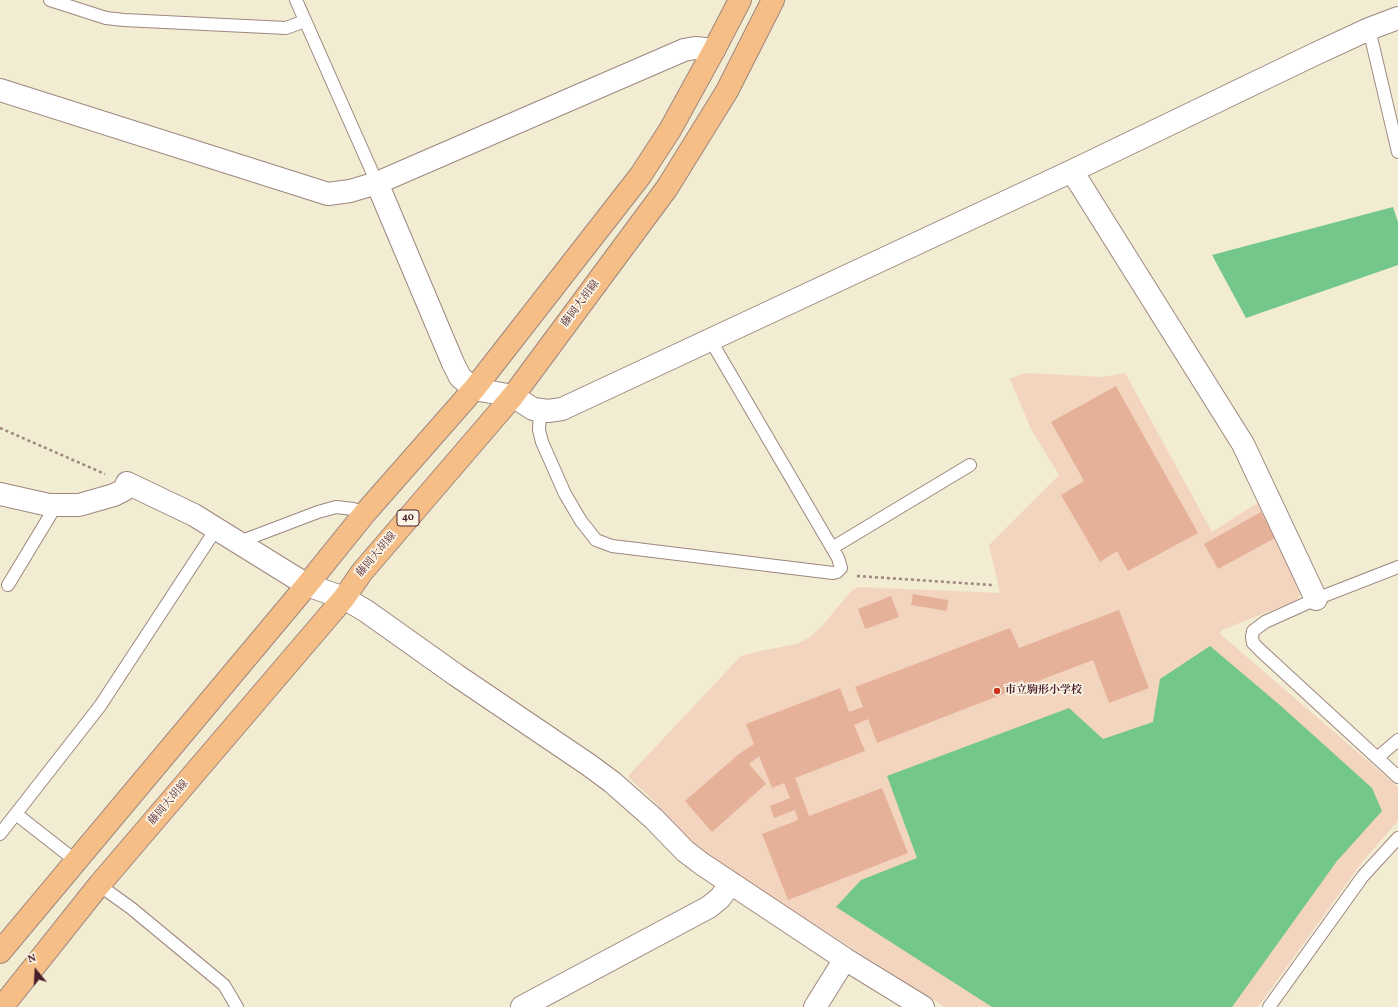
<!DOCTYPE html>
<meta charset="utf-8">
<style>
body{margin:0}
#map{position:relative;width:1398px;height:1007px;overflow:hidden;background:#f2ecd3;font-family:Vollkorn,serif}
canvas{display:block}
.north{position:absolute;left:16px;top:951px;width:40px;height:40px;-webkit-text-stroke:3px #fcf5e5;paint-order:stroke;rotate:342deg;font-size:11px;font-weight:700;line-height:16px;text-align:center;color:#4a1f2b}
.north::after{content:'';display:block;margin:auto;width:14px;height:18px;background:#4a1f2b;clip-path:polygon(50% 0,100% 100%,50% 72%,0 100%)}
</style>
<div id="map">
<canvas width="1398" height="1007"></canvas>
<div class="north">N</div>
</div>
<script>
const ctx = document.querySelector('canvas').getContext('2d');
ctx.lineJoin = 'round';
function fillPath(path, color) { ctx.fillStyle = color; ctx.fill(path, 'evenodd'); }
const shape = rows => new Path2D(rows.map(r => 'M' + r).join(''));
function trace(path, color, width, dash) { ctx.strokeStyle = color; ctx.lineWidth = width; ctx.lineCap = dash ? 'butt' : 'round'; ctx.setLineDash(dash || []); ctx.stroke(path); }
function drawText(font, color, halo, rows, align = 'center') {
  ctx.font = font + ' Vollkorn,"Noto Serif JP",serif'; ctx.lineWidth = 3.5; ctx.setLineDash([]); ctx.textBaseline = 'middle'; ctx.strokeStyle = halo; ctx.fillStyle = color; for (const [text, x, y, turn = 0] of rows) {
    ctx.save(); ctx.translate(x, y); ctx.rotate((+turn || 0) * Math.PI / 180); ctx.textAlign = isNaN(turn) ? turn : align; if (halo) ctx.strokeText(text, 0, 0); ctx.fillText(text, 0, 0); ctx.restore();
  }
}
fillPath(shape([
 [1025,373,1103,377,1125,373,1212,532,1262,500,1303,589,1297,600,1222,630,1219,633,1398,787,1398,821,1362,862,1258,1007,945,1007,697,850,650,797,629,778,629,775,741,656,760,651,797,644,810,637,822,626,852,590,859,587,1000,593,989,545,1059,475,1031,429,1010,379]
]), '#f3d4bf');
fillPath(shape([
 [1393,207,1398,222,1398,265,1246,318,1212,255],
 [1210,646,1281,706,1372,788,1382,811,1337,861,1232,1007,992,1007,836,907,861,880,917,858,887,776,1069,708,1103,739,1153,722,1160,679]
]), '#73c78b');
fillPath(shape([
 [1116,386,1198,533,1128,571,1117,551,1100,562,1061,495,1084,481,1051,422],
 [1261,512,1275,538,1218,569,1204,544],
 [913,594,948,600,947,611,911,605],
 [891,596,899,617,865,629,858,609],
 [1119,610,1149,688,1109,703,1093,660,1025,686,1023,680,1008,685,1011,691,877,743,868,719,854,725,865,751,795,778,809,816,882,788,908,853,788,900,762,834,798,820,795,810,774,818,770,806,790,798,784,783,772,788,759,756,749,764,766,784,712,832,685,801,739,754,754,744,746,724,840,688,849,712,863,707,855,687,1010,628,1019,648]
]), '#e6b199');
const service = shape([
 [50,0,106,18,124,20,286,28,305,21],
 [296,0,377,183],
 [1369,29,1398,152],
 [540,411,539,430,542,442,565,494,581,521,596,540,612,546,833,573,837,572,841,568,838,558,711,341],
 [241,544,247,539,318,512,336,507,353,509,365,513],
 [832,548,970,465],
 [1398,567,1316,599,1265,622,1253,631,1252,637,1253,643,1261,651,1398,777],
 [8,585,57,504],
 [1377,758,1398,740],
 [16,814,76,861],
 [0,834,100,706,216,529],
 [99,885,131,908,224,985,237,1007],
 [1269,1007,1363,876,1398,838]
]);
const minor = shape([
 [0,90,328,194,350,191,377,183,684,50,695,48,714,50],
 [1072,171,1243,444,1316,599],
 [377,183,453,363,460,377,474,389,513,396,533,409,548,411,562,409,1072,171,1313,55,1369,29,1398,18],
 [0,494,49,505,79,505,114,495,124,490,127,483,194,515,307,585,344,598,366,611,456,675,589,765,612,782,654,819,685,851,702,864,845,959,923,1007],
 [522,1007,709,907,720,898,731,883],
 [815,1007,845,959]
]);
const primary = shape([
 [0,952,307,585,365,513,474,389,640,176,670,130,714,50,740,0],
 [2,1007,99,885,344,598,362,572,513,396,667,188,727,91,773,0]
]);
trace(service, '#9e867f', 14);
trace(minor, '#9e867f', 24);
trace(primary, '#9e867f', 24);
trace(shape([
 [0,428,105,474],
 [857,576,992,585]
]), '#9e867f', 2.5, [3, 3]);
trace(service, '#fff', 12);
trace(minor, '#fff', 22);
trace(primary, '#f5be86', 22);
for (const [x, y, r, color] of [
 [997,691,4,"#c8321e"]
]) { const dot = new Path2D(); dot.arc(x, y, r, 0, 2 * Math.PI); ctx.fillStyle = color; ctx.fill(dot); trace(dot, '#fcf5e5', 1.5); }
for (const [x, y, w] of [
 [408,518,22]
]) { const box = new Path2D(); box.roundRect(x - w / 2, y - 8, w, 16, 3); ctx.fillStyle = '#fcf5e5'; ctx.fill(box); trace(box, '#4a1f2b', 1); }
drawText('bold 10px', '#4a1f2b', null, [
 ["40",408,518]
]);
drawText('11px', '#4a1f2b', '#fcf5e5', [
 ["藤岡大胡線",581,304,-53],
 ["藤岡大胡線",377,555,-50],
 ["藤岡大胡線",169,803,-50]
]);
drawText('bold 11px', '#4a1f2b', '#fcf5e5', [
 ["市立駒形小学校",1005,691]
], 'left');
</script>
